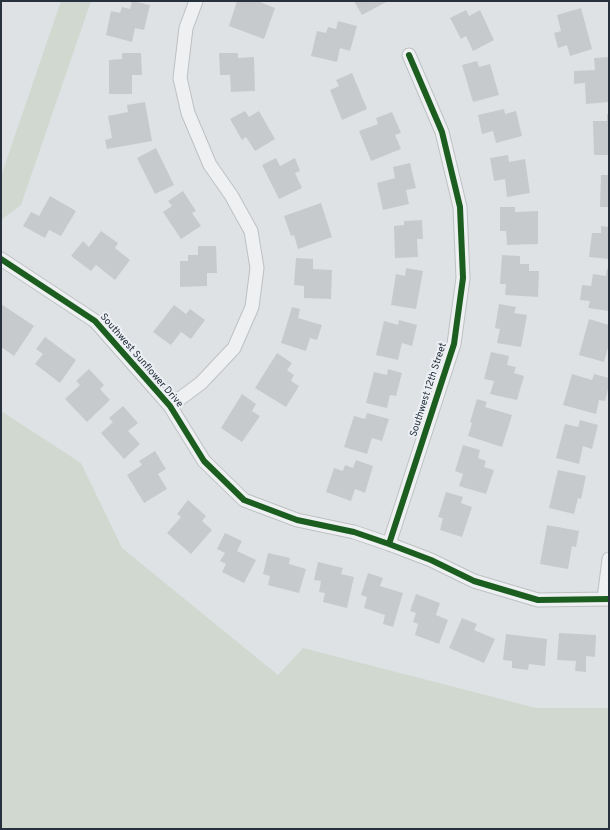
<!DOCTYPE html>
<style>
body{margin:0}
#map{position:relative;width:610px;height:830px;overflow:hidden;background:#dfe2e5;font-family:Overpass,sans-serif}
canvas{display:block}
.frame{position:absolute;inset:0;border:2px solid #27313d;pointer-events:none}
</style>
<div id="map">
<canvas width="610" height="830"></canvas>
<div class="frame"></div>
</div>
<script>
const ctx = document.querySelector('canvas').getContext('2d');
ctx.lineJoin = 'round';
function fillPath(path, color) { ctx.fillStyle = color; ctx.fill(path, 'evenodd'); }
const shape = rows => new Path2D(rows.map(r => 'M' + r).join(''));
function trace(path, color, width, dash) { ctx.strokeStyle = color; ctx.lineWidth = width; ctx.lineCap = dash ? 'butt' : 'round'; ctx.setLineDash(dash || []); ctx.stroke(path); }
function drawText(font, color, halo, rows, align = 'center') {
  ctx.font = font + ' Overpass,sans-serif'; ctx.lineWidth = 4; ctx.setLineDash([]); ctx.textBaseline = 'middle'; ctx.strokeStyle = halo; ctx.fillStyle = color; for (const [text, x, y, turn = 0] of rows) {
    ctx.save(); ctx.translate(x, y); ctx.rotate((+turn || 0) * Math.PI / 180); ctx.textAlign = isNaN(turn) ? turn : align; if (halo) ctx.strokeText(text, 0, 0); ctx.fillText(text, 0, 0); ctx.restore();
  }
}
fillPath(shape([
 [61,1,91,1,21,205,1,220,1,176],
 [1,411,81,463,122,548,278,675,303,648,536,708,609,708,609,829,1,829]
]), '#d1d8d0');
fillPath(shape([
 [132,1,150,5,144,30,135,28,132,42,106,35,111,11,120,13,122,7,130,9],
 [237,1,260,1,260,2,275,8,264,39,229,26],
 [354,1,388,1,362,15],
 [581,8,592,49,570,56,567,45,558,48,554,33,561,31,557,15],
 [466,10,469,16,480,10,494,40,473,51,466,36,461,39,450,18],
 [338,21,357,26,350,51,340,48,337,62,311,56,317,31,326,33,328,27,336,29],
 [122,53,141,53,142,75,132,75,132,94,109,94,109,60,122,59],
 [219,53,238,53,238,58,254,57,255,91,231,92,230,75,220,75],
 [609,57,609,102,586,104,585,83,574,84,574,71,595,70,594,58],
 [477,61,479,67,490,64,499,95,473,102,462,65],
 [352,73,367,109,342,120,330,90,339,86,336,80],
 [145,102,152,141,107,149,105,140,112,138,108,116,128,112,127,105],
 [504,109,505,114,516,111,522,136,496,143,493,131,482,134,478,115],
 [245,111,249,117,259,111,275,139,255,151,246,137,242,140,230,119],
 [392,112,401,133,395,135,401,149,371,161,359,131,378,124,376,118],
 [607,114,609,114,609,155,594,155,593,121,607,121],
 [156,148,174,185,155,194,137,158],
 [508,155,509,162,525,159,530,193,507,197,505,179,494,181,490,158],
 [276,158,280,166,295,158,300,171,295,173,302,188,279,199,262,165],
 [410,163,416,188,406,190,409,204,383,210,377,183,395,178,393,167],
 [601,175,609,175,609,207,600,207],
 [183,191,196,211,192,213,201,226,181,239,163,212,172,206,168,201],
 [50,196,76,211,61,236,49,230,45,238,23,226,31,212,39,216],
 [321,203,332,237,298,249,294,235,291,236,284,216],
 [500,207,515,207,515,212,538,211,538,244,507,245,506,231,500,231],
 [422,220,423,239,417,239,418,257,395,258,394,226,404,225,404,221],
 [601,226,609,227,609,259,589,257,592,233,601,233],
 [101,231,118,243,115,248,130,260,115,280,96,265,91,271,71,256,83,241,89,247],
 [198,246,216,246,217,273,207,273,207,286,180,287,180,261,188,261,188,255,198,255],
 [502,255,520,256,520,264,529,264,529,271,539,271,538,297,505,295,506,284,500,284],
 [296,258,313,259,313,269,332,270,331,299,304,298,304,286,294,285],
 [406,268,423,271,416,309,391,305,396,274,405,276],
 [607,269,609,269,609,311,588,308,590,301,580,300,582,285,591,286,593,274,606,276],
 [1,304,34,326,14,356,1,347],
 [499,304,516,307,514,313,527,315,521,347,497,343,500,329,495,328],
 [174,305,186,314,190,309,205,320,191,339,181,332,171,345,153,332],
 [292,307,300,309,298,318,322,325,317,340,310,338,306,351,281,343],
 [589,319,609,325,609,344,604,362,579,355],
 [399,320,417,325,412,346,402,343,398,360,376,355,384,321,398,325],
 [45,337,76,360,60,383,35,364,43,354,36,349],
 [491,352,509,356,507,365,516,367,514,373,524,376,517,400,490,394,494,381,484,379],
 [277,353,292,363,287,370,294,375,291,381,299,386,286,407,255,388],
 [89,369,104,385,100,389,110,400,87,422,65,399,80,385,76,381],
 [388,369,402,373,396,396,390,395,387,408,366,403,374,372,387,375],
 [572,374,592,380,594,374,609,378,609,385,605,401,599,400,596,414,563,405],
 [242,394,256,404,252,411,260,416,242,442,221,428],
 [477,399,487,402,485,407,512,415,502,447,468,436,472,423,470,422],
 [123,406,138,423,128,431,140,444,124,459,101,433,113,422,109,418],
 [367,413,389,419,382,441,372,438,367,454,344,447,354,416,365,419],
 [580,420,598,425,592,449,583,446,579,464,556,458,565,424,578,427],
 [463,445,480,450,478,458,486,461,484,467,494,470,486,494,459,486,463,474,455,471],
 [155,451,166,469,158,474,167,489,144,503,127,475,142,465,139,461],
 [356,460,373,466,365,493,355,489,351,501,326,492,334,468,343,471,345,465,353,468],
 [558,470,586,476,581,499,578,498,574,514,549,508],
 [446,492,463,497,461,503,472,507,462,537,440,530,443,518,438,517],
 [188,500,206,516,202,521,212,530,191,554,167,533,181,517,177,514],
 [547,525,579,531,576,547,572,546,568,569,540,564],
 [225,533,242,541,237,551,256,560,244,583,222,572,226,564,220,561,225,553,217,549],
 [268,553,290,558,289,564,306,569,299,593,268,585,270,576,263,574],
 [318,562,343,568,341,574,354,577,347,608,323,602,325,593,319,592,321,581,314,580],
 [368,573,383,578,380,586,403,593,393,627,383,624,385,615,364,608,367,597,361,595],
 [416,594,440,603,436,615,448,620,439,644,415,635,418,624,413,622,416,613,410,611],
 [462,618,477,624,474,630,495,639,484,663,449,648],
 [559,633,596,635,595,657,586,656,586,672,575,671,576,661,557,660],
 [506,634,547,639,545,666,529,664,528,670,512,668,512,661,503,660]
]), '#c7cacd');
const minor = shape([
 [1,259,95,321,170,406,204,461,244,500,297,520,354,532,389,544,431,560,474,581,538,600,609,599],
 [170,406,201,383,234,348,252,307,257,268,251,231,231,195,210,165,188,113,180,78,186,28,196,1],
 [389,544,454,344,463,278,460,207,442,132,409,55],
 [604,599,609,559]
]);
trace(minor, '#bec0c3', 15);
trace(minor, '#eef0f1', 13);
trace(shape([
 [1,259,95,321,170,406,204,461,244,500,297,520,354,532,389,544,431,560,474,581,538,600,609,599],
 [389,544,454,344,463,278,460,207,442,132,409,55]
]), '#1b5e20', 6);
drawText('10px', '#27313d', '#ecf0f4', [
 ["Southwest Sunflower Drive",141,361,49],
 ["Southwest 12th Street",429,390,-72]
]);
</script>
